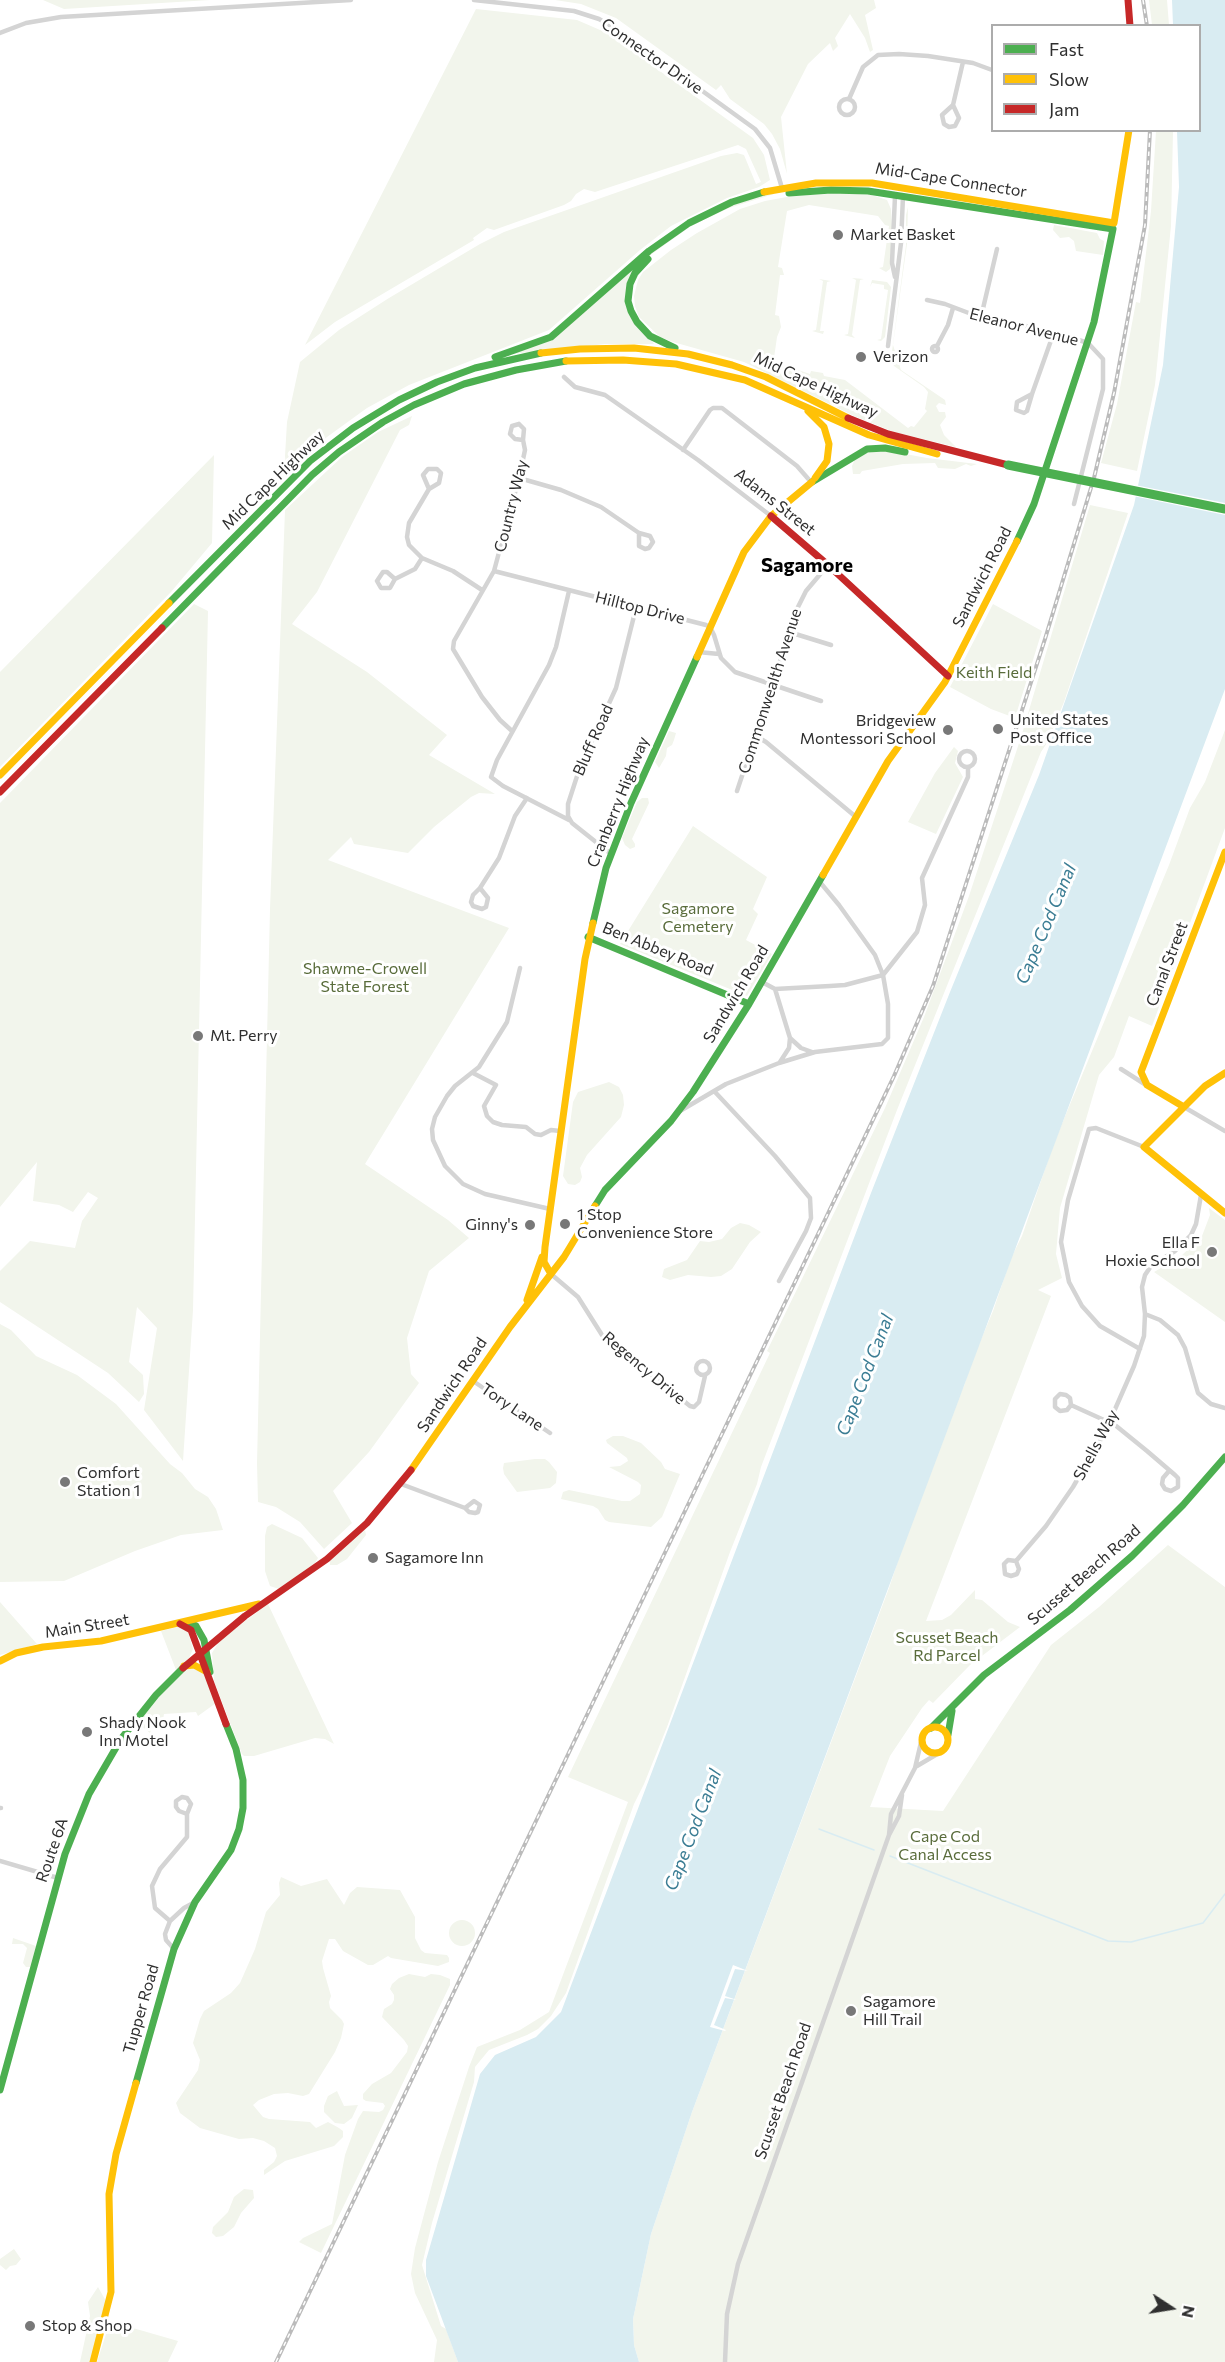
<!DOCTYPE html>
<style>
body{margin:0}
#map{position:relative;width:1225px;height:2362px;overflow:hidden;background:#fff;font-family:Commissioner,sans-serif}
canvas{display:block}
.legend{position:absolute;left:991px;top:24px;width:210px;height:108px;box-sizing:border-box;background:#fff;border:2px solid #acacac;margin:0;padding:8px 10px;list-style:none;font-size:18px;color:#2f2f2f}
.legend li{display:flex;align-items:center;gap:12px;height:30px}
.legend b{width:30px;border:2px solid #acacac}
.north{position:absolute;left:1141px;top:2278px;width:60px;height:60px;-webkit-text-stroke:4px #fff;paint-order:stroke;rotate:102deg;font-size:16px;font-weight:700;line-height:24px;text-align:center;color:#2f2f2f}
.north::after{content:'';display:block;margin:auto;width:21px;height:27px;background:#2f2f2f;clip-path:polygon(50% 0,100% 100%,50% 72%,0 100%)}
</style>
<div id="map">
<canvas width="1225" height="2362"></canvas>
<ul class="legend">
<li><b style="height:8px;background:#4caf50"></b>Fast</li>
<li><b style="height:8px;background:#ffc107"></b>Slow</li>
<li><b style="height:8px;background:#c62828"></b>Jam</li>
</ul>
<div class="north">N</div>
</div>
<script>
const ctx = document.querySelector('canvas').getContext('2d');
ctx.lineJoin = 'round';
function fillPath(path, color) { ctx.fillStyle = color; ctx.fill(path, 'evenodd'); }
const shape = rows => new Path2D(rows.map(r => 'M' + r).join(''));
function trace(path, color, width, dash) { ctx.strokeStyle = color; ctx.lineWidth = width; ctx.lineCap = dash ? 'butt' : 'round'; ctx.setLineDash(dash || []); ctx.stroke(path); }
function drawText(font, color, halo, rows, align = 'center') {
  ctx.font = font + ' Commissioner,sans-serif'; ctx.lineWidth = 6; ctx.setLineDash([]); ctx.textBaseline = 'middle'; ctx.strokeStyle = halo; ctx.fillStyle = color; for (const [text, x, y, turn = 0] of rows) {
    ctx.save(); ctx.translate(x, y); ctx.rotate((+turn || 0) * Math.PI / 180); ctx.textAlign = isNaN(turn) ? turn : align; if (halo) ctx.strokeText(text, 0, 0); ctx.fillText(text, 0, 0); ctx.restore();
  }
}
fillPath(shape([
 [43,0,210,0,64,9],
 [555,0,874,0,876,8,865,15,873,50,870,52,865,38,850,14,835,38,838,46,833,51,830,43,808,64,781,117,787,174,780,149,772,134,764,124,730,99,721,85,716,90,616,18,581,4],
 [1149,0,1167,0,1169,25,1152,25],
 [476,9,577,20,607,33,753,138,764,155,770,180,759,187,727,198,671,226,640,250,549,330,409,385,367,408,327,437,290,469,286,467,285,456,287,422,300,362,339,330,389,298,480,244,504,232,721,156,737,153,744,155,756,184,761,182,746,149,738,145,595,192,584,189,576,194,571,201,564,205,494,230,487,228,473,238,474,240,335,322,305,345],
 [1156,131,1173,131,1171,226,1155,385,1137,471,1101,463,1117,404,1136,302,1140,303,1151,211],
 [844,193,872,195,887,200,891,209,892,228,890,269,886,272,879,268,883,267,889,226,885,225,878,216,809,205,787,211,778,267,782,268,784,275,780,275,775,315,779,316,781,327,777,337,774,358,769,357,769,360,810,374,811,371,823,373,824,376,845,380,908,428,911,426,914,427,927,411,925,409,928,392,924,387,894,366,891,359,906,245,906,215,908,207,907,244,893,345,901,370,945,400,946,405,939,403,936,406,939,412,945,412,946,417,940,425,944,435,956,447,894,432,854,416,744,362,673,342,660,337,639,317,635,306,634,296,638,280,643,272,671,250,697,233,740,209,765,201,792,196],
 [765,194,774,194,729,208,691,226,649,256,626,298,654,344,605,344,512,354,545,343,663,243,714,212],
 [1054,225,1097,233,1100,239,1104,241,1103,255,1076,251,1074,241,1069,237,1060,238,1053,230],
 [852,278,864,279,860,280,852,335,855,338,844,335,848,334,856,280],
 [819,279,831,281,827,282,820,331,824,331,823,334,812,331,816,330,823,281],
 [872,280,887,282,891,287,885,337,881,341,877,340,881,339,888,290,884,289,884,285,872,283,870,287],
 [412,416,409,425,400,430,317,592,292,624,367,672,447,735,429,755,495,794,479,793,471,797,434,827,408,853,354,844,351,837,328,860,509,928,365,1164,448,1220,469,1238,429,1271,407,1338,411,1374,419,1383,369,1452,333,1491,352,1523,324,1549,300,1522,276,1507,258,1502,257,1463,270,909,285,510,342,457,378,432],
 [884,450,927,458,977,464,971,466,966,464,955,469,938,468,935,463,903,464,862,471,860,474,853,474,852,466,855,459,865,453],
 [214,455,212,543,171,592,0,767,0,672],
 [1090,505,1128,513,1064,702,1047,743,1041,752,897,1110,761,1467,757,1484,730,1552,667,1727,644,1784,634,1804,566,1993,551,2016,538,2029,527,2035,489,2050,475,2067,474,2082,432,2223,422,2265,441,2326,446,2329,458,2362,434,2362,437,2340,415,2293,411,2274,415,2248,438,2162,469,2067,477,2047,520,2030,549,2012,628,1802,568,1777,770,1353,767,1351,885,1108,924,1017,969,896,1021,737],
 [194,604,208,611,193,1310,183,1461,144,1410,157,1328,137,1307,129,1362,143,1375,144,1394,139,1402,108,1373,0,1302,0,1271,30,1241,75,1248,82,1221,98,1198,88,1192,73,1212,59,1205,33,1201,37,1162,0,1207,0,803],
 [993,604,1042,631,1015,718,991,709,950,687],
 [1225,730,1225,828,1152,1026,1129,1016,1114,1057,1099,1075,1060,1208,1056,1254,1062,1278,1038,1290,1051,1296,926,1621,942,1620,951,1615,975,1590,975,1599,982,1600,1008,1622,1020,1627,970,1665,933,1703,929,1700,922,1708,890,1756,870,1807,943,1811,1051,1645,1099,1607,1168,1545,1225,1587,1225,2362,639,2362,634,2345,633,2319,651,2234,692,2112,889,1588,912,1519,918,1508,954,1406,964,1386,972,1361,993,1311,1011,1258,1022,1236,1054,1143,1169,865,1190,808,1205,782],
 [669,731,676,733,674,740,672,745,667,748,666,756,659,768,655,762],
 [954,747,958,751,955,763,963,777,936,834,908,822,935,773],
 [642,798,648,798,649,803,632,839,635,844,635,847,630,849,625,845,622,838,637,802],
 [693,826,767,877,753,909,758,914,746,940,772,954,747,996,620,944],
 [609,1082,619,1087,623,1095,624,1105,621,1117,587,1155,580,1168,582,1177,580,1182,575,1185,568,1184,563,1176,573,1102,578,1092],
 [1209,1208,1225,1220,1225,1322,1154,1272,1180,1257,1202,1236,1210,1215],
 [740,1223,749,1225,761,1232,750,1242,732,1269,721,1276,711,1277,688,1275,670,1280,662,1277,664,1269,687,1260,700,1241,709,1242,722,1239,731,1228],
 [0,1324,11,1330,36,1356,77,1375,116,1404,170,1464,182,1473,195,1489,208,1497,216,1509,223,1530,181,1535,135,1551,64,1581,0,1582],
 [613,1436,623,1436,641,1443,661,1462,665,1469,680,1474,662,1517,651,1527,609,1522,605,1520,598,1509,593,1506,561,1499,563,1492,569,1490,622,1501,630,1501,640,1494,641,1485,638,1482,609,1467,620,1466,628,1461,627,1458,607,1443,606,1440],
 [535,1459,545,1459,549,1462,557,1472,556,1483,550,1488,517,1492,504,1474,503,1468,504,1463],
 [272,1524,302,1538,318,1558,315,1563,279,1589,270,1586,265,1571,265,1536,267,1527],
 [365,1530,366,1535,347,1559,337,1565,330,1565,330,1561],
 [0,1602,37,1644,0,1655],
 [268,1604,334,1744,325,1739,315,1738,254,1756,244,1756,242,1754,214,1681,212,1653,220,1640],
 [182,1626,187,1629,193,1649,189,1658,176,1670,161,1631],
 [190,1668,196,1669,205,1674,216,1703,198,1716,196,1712,164,1714,163,1719,153,1725,150,1733,138,1723,161,1695,184,1671],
 [281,1877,301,1886,327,1879,344,1905,350,1893,357,1887,400,1890,415,1917,415,1938,421,1950,425,1953,447,1955,449,1958,449,1962,438,1966,391,1958,388,1956,373,1965,368,1965,343,1951,335,1939,329,1939,322,1961,323,1968,331,1996,329,2002,330,2008,342,2020,344,2024,341,2038,335,2052,309,2094,303,2096,288,2093,274,2094,259,2100,253,2105,263,2117,269,2119,310,2122,316,2128,328,2122,339,2128,343,2131,343,2137,334,2146,285,2161,264,2175,264,2170,274,2162,277,2156,275,2148,264,2141,253,2138,239,2139,200,2128,180,2113,176,2103,198,2070,200,2060,193,2043,200,2019,204,2011,231,1993,240,1983,255,1949,266,1912,280,1895,279,1883],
 '449 1933a13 13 0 1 1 26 0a13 13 0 1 1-26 0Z',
 [13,1938,36,1946,30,1967,26,1967,23,1963,27,1948,23,1944,12,1944],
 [409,1974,425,1977,431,1974,440,1975,450,1979,450,1985,321,2253,299,2242,303,2238,332,2224,345,2155,358,2119,363,2111,379,2112,383,2110,385,2106,383,2103,366,2101,363,2099,363,2094,372,2084,391,2073,407,2052,408,2046,404,2040,382,2017,384,2009,392,2004,394,2000,394,1995,390,1989,392,1984,399,1978],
 [337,2091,344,2106,358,2105,352,2118,344,2124,335,2123,324,2112,324,2106,328,2096],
 [244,2189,253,2190,254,2198,241,2213,234,2227,223,2236,216,2237,212,2233,213,2227,228,2212,234,2197],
 [14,2249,21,2259,16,2265,10,2266,6,2270,0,2265,0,2259],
 [98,2287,107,2303,90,2362,80,2362,90,2316,88,2302],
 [112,2324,119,2324,178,2341,168,2362,97,2362,108,2328]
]), '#f2f5ec');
fillPath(shape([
 [1172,0,1225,0,1225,689,692,2112,651,2234,633,2319,634,2345,639,2362,458,2362,426,2276,426,2260,480,2074,495,2055,536,2037,561,2012,871,1193,950,992,1039,775,1134,505,1163,365,1179,187,1177,131,1200,130,1200,26,1173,25]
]), '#d9ecf2');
fillPath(shape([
 [1135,485,1225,503,1225,515,1133,496],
 [733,1965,748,1971,735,1969,725,1996,737,2000,725,1998,714,2025,726,2030,725,2031,710,2027]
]), '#fff');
trace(shape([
 [819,1829,874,1850],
 [890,1856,1108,1941,1131,1942,1203,1923,1225,1894]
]), '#d9ecf2', 1.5);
trace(shape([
 [474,0,574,11,599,19,618,30,755,129,770,148,782,188],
 [0,33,26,23,61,17,351,0],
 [849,99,863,67,878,55,899,54,928,56,973,63,992,70],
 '839 107a8 8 0 1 1 16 0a8 8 0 1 1-16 0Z',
 [953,105,959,118,955,126,949,127,944,124,942,115,953,105],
 [953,105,963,62],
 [895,196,892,263,895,277],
 [927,300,945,304,974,315,1054,332,1088,343,1103,359,1103,389,1074,504],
 [981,317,997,249],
 '932 349a3 3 0 1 1 6 0a3 3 0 1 1-6 0Z',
 [888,346,901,243,903,196],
 [937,346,948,325,953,308],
 [564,377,575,387,605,395,698,460,771,516],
 [1032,394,1054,332],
 [1032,394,1027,411,1024,413,1016,410,1017,402,1032,394],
 [519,424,524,429,523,440,515,439,510,434,512,426,519,424],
 [683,450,710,410,713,408,722,408,797,466,811,482],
 [519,478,561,490,601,507,639,533,650,536,653,542,649,548,645,549,639,546,639,533],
 [429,489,423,475,428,469,437,469,441,473,439,483,429,489,409,523,407,537,409,545,422,558,453,571,482,590],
 [494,571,519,478,525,450,523,440],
 [395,579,387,572,383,572,377,581,381,588,390,588,395,579,415,569,422,558],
 [789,632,831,645],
 [698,652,719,654],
 [512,731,500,720,482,697,453,649,454,641,494,571,706,625,710,627,714,635,721,658,735,672,821,701],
 [756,736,766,742,856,817],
 '959 759a8 8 0 1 1 16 0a8 8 0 1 1-16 0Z',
 [737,791,798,607,806,591,828,565],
 [569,820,503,786,491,777,497,760,549,665,556,647,569,591],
 [611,854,572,823,568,816,568,804,580,767,616,688,636,608],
 [480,888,473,895,471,902,473,906,482,909,486,907,488,898,480,888,499,858,515,816,527,798],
 [520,968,507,1022,479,1067,455,1086,447,1096,435,1117,432,1129,433,1140,445,1166,463,1184,485,1194,550,1209],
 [762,982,775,989,830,986,845,985,883,975,917,932,925,905,922,878,968,777,968,767],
 [775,989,790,1038,801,1048,812,1052],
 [780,1062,789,1048,790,1038],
 [1121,1069,1146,1085],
 [473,1073,496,1085,484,1106,487,1116,493,1122,502,1125,526,1127,535,1134,541,1135,551,1130,560,1131],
 [715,1092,775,1156,810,1198,811,1218,806,1231,779,1281],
 [1184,1107,1225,1131],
 [680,1111,726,1084,779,1063,815,1052,882,1044,888,1038,888,1004,883,975,875,955,839,905,819,881],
 [551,1274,578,1297,602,1335,690,1406,694,1407,699,1402,705,1376],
 [1145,1314,1160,1320,1178,1335,1185,1348,1198,1393,1211,1404,1225,1408],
 [1140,1349,1100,1326,1082,1306,1069,1282,1061,1242,1068,1200,1089,1129,1096,1128,1144,1147],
 '696 1368a7 7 0 1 1 14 0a7 7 0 1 1-14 0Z',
 [473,1381,550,1433],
 [1071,1405,1070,1398,1066,1395,1060,1394,1055,1399,1055,1407,1060,1411,1067,1410,1071,1405,1115,1425,1147,1451,1175,1475,1178,1478,1178,1487,1171,1491,1165,1489,1162,1484,1163,1478,1169,1471],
 [401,1484,465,1508,474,1501,480,1505,478,1512,475,1513,469,1512,465,1508],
 [1016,1561,1019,1569,1017,1574,1011,1576,1005,1574,1004,1564,1008,1560,1016,1561,1046,1526,1073,1487,1105,1432,1134,1366,1144,1336,1145,1314,1142,1287,1145,1275,1151,1266,1175,1251,1191,1235,1196,1224,1201,1195],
 [917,1766,939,1753],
 [182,1797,187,1798,191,1804,187,1814,179,1811,176,1807,176,1801,182,1797],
 [0,1808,1,1808],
 [889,1835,891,1814,915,1768,922,1738],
 [0,1861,58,1878],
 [170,1921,184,1908,195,1902],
 [174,1949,166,1940,165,1934,170,1921,155,1908,152,1886,160,1869,187,1837,187,1814],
 [725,2362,727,2314,738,2264,889,1835,899,1816,902,1795]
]), '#d4d4d4', 4.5);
trace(shape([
 [789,193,831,190,868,191,1113,229],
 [648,259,635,273,630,284,628,301,631,311,637,322,650,336,675,348],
 [495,357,551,337,649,251,689,223,732,202,764,192],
 [812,482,867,449,885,448,905,452],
 [1017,541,1034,504,1094,322,1113,229],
 [169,603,310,461,353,428,399,400,437,382,475,368,541,353],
 [162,628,312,475,339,452,383,422,414,405,464,384,516,370,566,361],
 [593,923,606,868,631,803,697,657],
 [588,937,749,1004],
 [595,1206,605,1190,671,1121,693,1092,749,1004,823,875],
 [188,1622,196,1626,204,1640,210,1672],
 [931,1728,984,1675,1070,1610,1132,1556,1183,1505,1225,1457],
 [948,1735,952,1711],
 [136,2083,174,1949,195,1902,231,1850,239,1829,243,1808,243,1780,236,1749,226,1724],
 [0,2090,65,1854,89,1794,121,1739,156,1695,183,1668]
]), '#4caf50', 7);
trace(shape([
 [764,192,816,183,872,183,1114,223,1129,130],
 [541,353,580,349,634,348,688,354,732,365,766,377,848,418],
 [566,361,623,360,676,364,745,380,869,435,937,454],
 [808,411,824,427,829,444,827,461,815,478],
 [697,657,744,552,771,516,812,482],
 [0,775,169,603],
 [823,875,888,761,945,682,1017,541],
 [1225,1073,1205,1086,1144,1147,1225,1213],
 [1184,1107,1147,1085,1141,1072,1225,852],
 [551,1274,544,1262,545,1247,585,959,593,923],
 [527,1300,542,1257],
 [411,1470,510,1327,564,1257,595,1206],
 [0,1661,16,1653,43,1647,101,1641,259,1604],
 [184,1666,194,1665,207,1672],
 '922 1740a13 13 0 1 1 26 0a13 13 0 1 1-26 0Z',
 [93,2362,111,2292,109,2194,116,2154,136,2083]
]), '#ffc107', 7);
trace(shape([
 [1128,0,1130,26],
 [848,418,888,434,1008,465],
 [771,516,828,565,948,676],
 [0,792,162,628],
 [180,1624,191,1630,226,1724],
 [183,1668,245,1616,327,1559,367,1523,411,1470]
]), '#c62828', 7);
const rail = shape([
 [1143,0,1147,26],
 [276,2362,894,1076,933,986,1045,639,1094,478,1114,393,1145,225,1150,130]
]);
trace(rail, '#bbb', 4);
trace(rail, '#fff', 1.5, [4.5]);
trace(shape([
 [1008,465,1225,509]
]), '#4caf50', 9);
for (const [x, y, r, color] of [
 [838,235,6,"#787878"],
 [861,357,6,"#787878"],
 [998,729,6,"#787878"],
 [948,730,6,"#787878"],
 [198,1036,6,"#787878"],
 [565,1224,6,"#787878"],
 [530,1225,6,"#787878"],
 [1212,1252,6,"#787878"],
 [65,1482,6,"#787878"],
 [373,1558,6,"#787878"],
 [87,1732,6,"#787878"],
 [851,2011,6,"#787878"],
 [30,2326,6,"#787878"]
]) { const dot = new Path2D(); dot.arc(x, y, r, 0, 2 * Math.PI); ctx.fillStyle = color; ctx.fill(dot); trace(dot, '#fff', 2); }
drawText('16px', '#2f2f2f', '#fff', [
 ["Connector Drive",652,56,35],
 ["Mid-Cape Connector",951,180,9],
 ["Eleanor Avenue",1024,327,14],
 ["Mid Cape Highway",816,385,25],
 ["Mid Cape Highway",273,480,-44],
 ["Adams Street",775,502,38],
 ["Country Way",511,506,-76],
 ["Sandwich Road",982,577,-63],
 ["Hilltop Drive",640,608,14],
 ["Commonwealth Avenue",770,691,-72],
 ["Bluff Road",593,740,-66],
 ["Cranberry Highway",618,802,-68],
 ["Ben Abbey Road",658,949,22],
 ["Canal Street",1167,964,-69],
 ["Sandwich Road",736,994,-59],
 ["Regency Drive",644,1368,40],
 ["Sandwich Road",452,1385,-56],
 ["Tory Lane",512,1407,34],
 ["Shells Way",1096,1445,-62],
 ["Scusset Beach Road",1084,1575,-41],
 ["Main Street",87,1626,-9],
 ["Route 6A",52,1850,-71],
 ["Tupper Road",141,2009,-74],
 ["Scusset Beach Road",783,2091,-71]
]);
drawText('16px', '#2f2f2f', '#fff', [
 ["Market Basket",850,235],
 ["Verizon",873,357],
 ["United States",1010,720],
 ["Post Office",1010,738],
 ["Bridgeview",936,721,"right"],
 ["Montessori School",936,739,"right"],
 ["Mt. Perry",210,1036],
 ["1 Stop",577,1215],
 ["Convenience Store",577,1233],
 ["Ginny's",518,1225,"right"],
 ["Ella F",1200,1243,"right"],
 ["Hoxie School",1200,1261,"right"],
 ["Comfort",77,1473],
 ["Station 1",77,1491],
 ["Sagamore Inn",385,1558],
 ["Shady Nook",99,1723],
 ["Inn Motel",99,1741],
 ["Sagamore",863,2002],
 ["Hill Trail",863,2020],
 ["Stop & Shop",42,2326]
], 'left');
drawText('16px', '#596c3b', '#fff', [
 ["Keith Field",994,673],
 ["Sagamore",698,909],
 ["Cemetery",698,927],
 ["Shawme-Crowell",365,969],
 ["State Forest",365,987],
 ["Scusset Beach",947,1638],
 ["Rd Parcel",947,1656],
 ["Cape Cod",945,1837],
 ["Canal Access",945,1855]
]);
drawText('italic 18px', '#3b7d94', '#fff', [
 ["Cape Cod Canal",1046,924,-67],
 ["Cape Cod Canal",865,1375,-69],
 ["Cape Cod Canal",693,1830,-69]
]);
drawText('bold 20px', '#000', '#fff', [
 ["Sagamore",807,565]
]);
</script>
